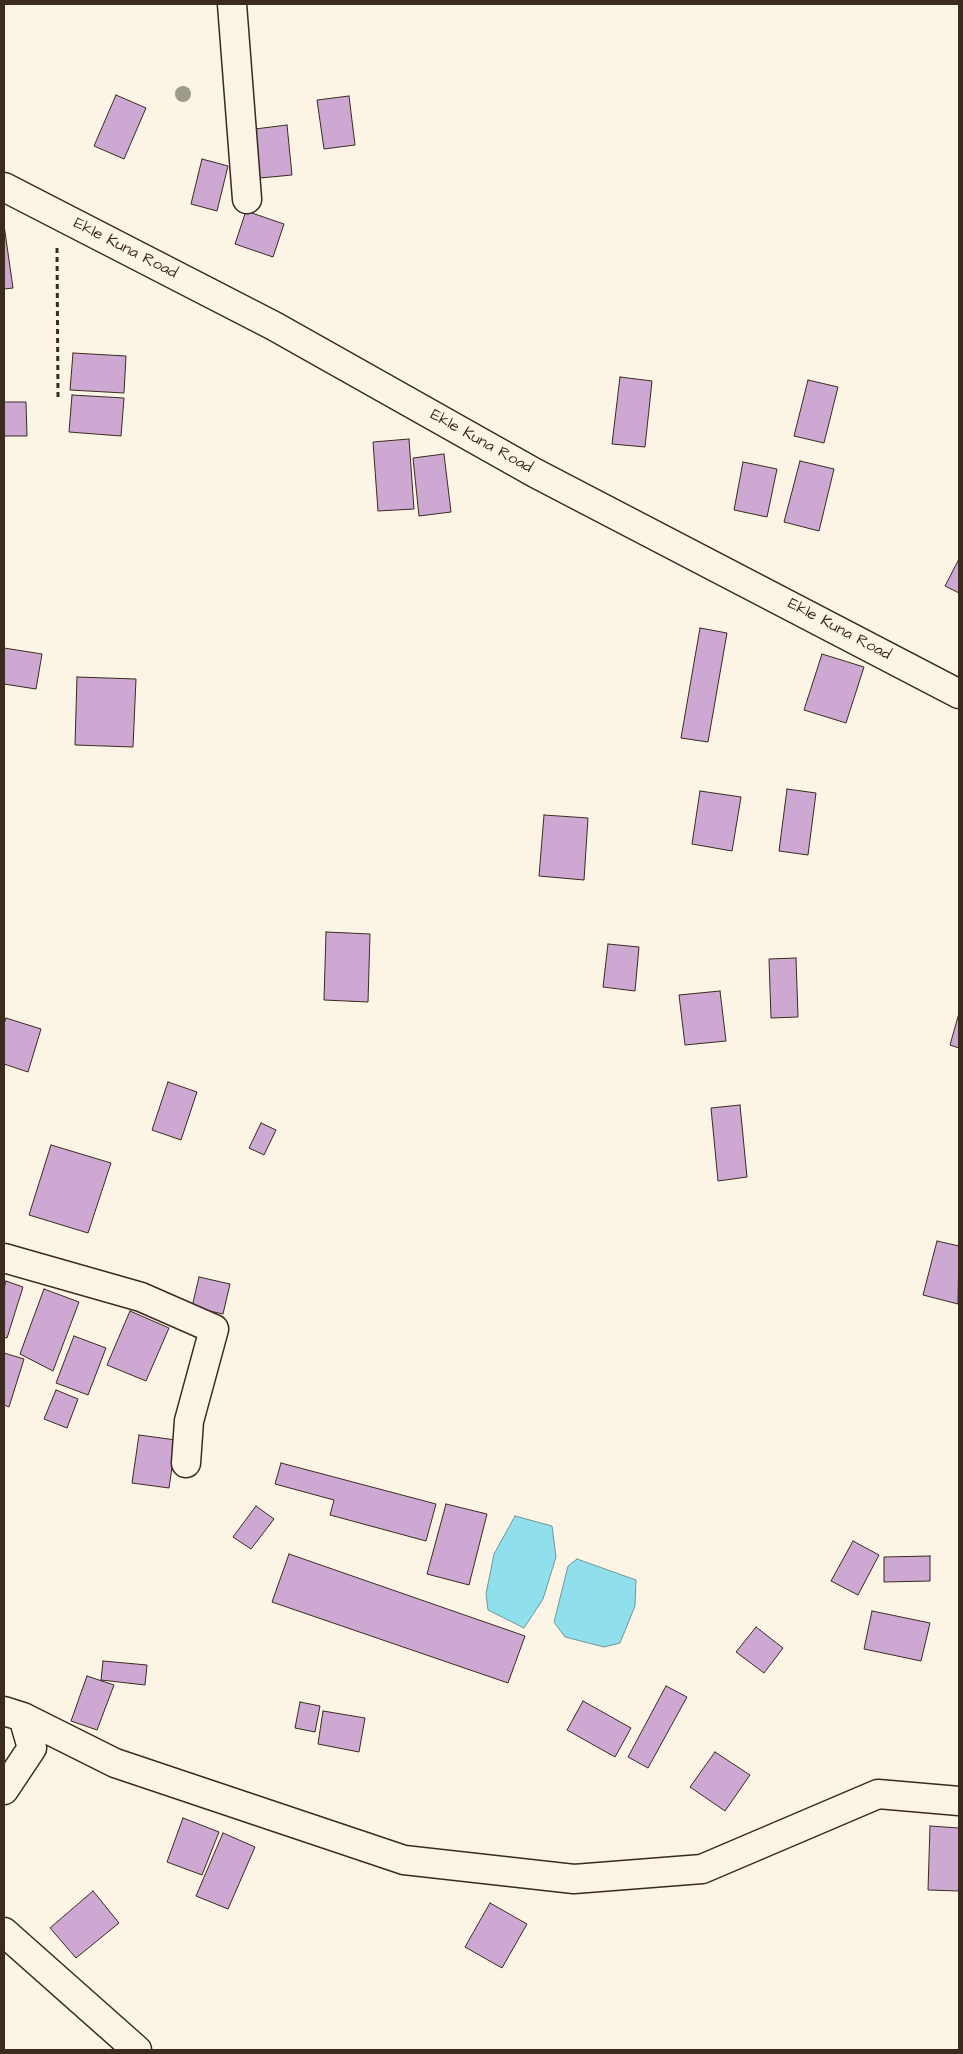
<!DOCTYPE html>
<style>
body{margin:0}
#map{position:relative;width:963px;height:2054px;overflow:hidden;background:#fcf5e5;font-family:"Architects Daughter",sans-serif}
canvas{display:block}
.frame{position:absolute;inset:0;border:5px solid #3b2a1e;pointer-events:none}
</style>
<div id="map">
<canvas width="963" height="2054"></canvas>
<div class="frame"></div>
</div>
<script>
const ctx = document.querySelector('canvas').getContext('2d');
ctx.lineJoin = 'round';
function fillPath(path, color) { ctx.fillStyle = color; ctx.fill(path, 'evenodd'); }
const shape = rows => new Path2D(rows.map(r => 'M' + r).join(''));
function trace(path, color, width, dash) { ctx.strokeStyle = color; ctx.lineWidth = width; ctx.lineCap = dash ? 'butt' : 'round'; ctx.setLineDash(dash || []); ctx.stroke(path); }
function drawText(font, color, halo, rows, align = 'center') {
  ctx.font = font + ' "Architects Daughter",sans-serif'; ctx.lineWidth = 4.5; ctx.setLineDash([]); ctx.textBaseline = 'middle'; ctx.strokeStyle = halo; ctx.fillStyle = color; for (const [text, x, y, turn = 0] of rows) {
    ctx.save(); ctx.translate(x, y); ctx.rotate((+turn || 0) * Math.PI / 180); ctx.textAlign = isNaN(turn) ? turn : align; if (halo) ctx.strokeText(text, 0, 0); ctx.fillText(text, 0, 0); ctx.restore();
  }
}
const water = shape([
 [515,1516,552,1526,556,1557,543,1599,524,1628,488,1610,486,1594,494,1554,515,1516],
 [577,1559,636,1580,635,1606,620,1643,604,1647,565,1637,554,1622,568,1566,577,1559]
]);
fillPath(water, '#90dfed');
trace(water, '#6e979a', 1);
const building = shape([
 [116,95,146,108,124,159,94,146,116,95],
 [349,96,355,145,324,149,317,100,349,96],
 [287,125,292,175,260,178,255,129,287,125],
 [202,159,228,166,217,211,191,204,202,159],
 [246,211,284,224,273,257,235,244,246,211],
 [4,225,13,288,4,289,4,225],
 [73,353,126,356,124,393,70,390,73,353],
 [620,377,652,381,645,447,612,444,620,377],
 [808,380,838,387,824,443,794,436,808,380],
 [72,395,124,398,121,436,69,432,72,395],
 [4,402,26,402,27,436,4,436,4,402],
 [409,439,414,509,378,511,373,442,409,439],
 [444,454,451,512,419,516,413,458,444,454],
 [800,461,834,469,819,531,784,522,800,461],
 [743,462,777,469,767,517,734,510,743,462],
 [959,559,959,593,945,586,959,559],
 [700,628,727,633,708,742,681,738,700,628],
 [4,648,42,654,36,689,4,684,4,648],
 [822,654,864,667,846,723,804,710,822,654],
 [77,677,136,679,133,747,75,745,77,677],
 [787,789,816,793,808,855,779,851,787,789],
 [700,791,741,797,732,851,692,844,700,791],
 [544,815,588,818,584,880,539,876,544,815],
 [326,932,370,934,368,1002,324,1000,326,932],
 [608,944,639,947,635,991,603,987,608,944],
 [796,958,798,1017,771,1018,769,959,796,958],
 [720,991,726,1041,685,1045,679,995,720,991],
 [959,1013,959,1048,950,1045,959,1013],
 [6,1018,41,1029,28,1072,4,1064,4,1024,6,1018],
 [168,1082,197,1092,181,1140,152,1130,168,1082],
 [740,1105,747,1177,718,1181,711,1108,740,1105],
 [261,1123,276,1130,264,1155,249,1148,261,1123],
 [51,1145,111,1163,88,1233,29,1215,51,1145],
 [937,1241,959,1246,958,1304,923,1295,937,1241],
 [199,1277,230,1284,223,1314,192,1307,199,1277],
 [6,1281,23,1287,7,1338,4,1337,4,1288,6,1281],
 [44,1289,79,1302,53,1371,20,1354,44,1289],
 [130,1311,169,1328,146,1381,107,1365,130,1311],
 [74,1336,106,1348,88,1395,56,1383,74,1336],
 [4,1353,24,1359,9,1407,4,1405,4,1353],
 [56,1390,78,1399,67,1428,44,1419,56,1390],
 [139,1435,176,1440,169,1488,132,1483,139,1435],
 [281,1463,436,1504,426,1541,330,1515,334,1500,275,1484,281,1463],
 [446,1504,487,1514,469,1585,427,1574,446,1504],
 [256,1506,274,1519,251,1549,233,1537,256,1506],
 [853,1541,879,1555,858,1595,831,1581,853,1541],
 [289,1554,525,1636,508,1683,272,1602,289,1554],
 [930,1556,930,1581,884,1582,884,1557,930,1556],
 [872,1611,930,1623,921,1661,864,1649,872,1611],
 [756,1627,783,1648,764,1673,736,1652,756,1627],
 [103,1661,147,1665,145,1685,101,1680,103,1661],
 [87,1676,114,1685,97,1730,71,1721,87,1676],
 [666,1686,687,1697,648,1768,628,1757,666,1686],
 [583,1701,631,1728,615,1757,567,1730,583,1701],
 [300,1702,320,1706,315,1732,295,1728,300,1702],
 [323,1711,365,1718,359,1752,318,1744,323,1711],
 [715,1752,750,1775,725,1811,690,1787,715,1752],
 [183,1818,219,1832,202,1875,167,1862,183,1818],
 [930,1826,959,1828,959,1891,928,1890,930,1826],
 [223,1833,255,1847,228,1909,196,1896,223,1833],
 [93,1891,119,1923,76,1958,50,1928,93,1891],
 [490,1903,527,1924,502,1968,465,1947,490,1903]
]);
fillPath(building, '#cca8d2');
trace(building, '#3b2a1e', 1);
const minor = shape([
 [232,4,247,199],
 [4,187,274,326,535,473,959,694],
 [4,1258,141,1297,214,1329,189,1421,186,1463],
 [4,1711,23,1717,32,1748,4,1790],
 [23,1717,115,1763,404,1860,574,1879,702,1869,878,1794,959,1801],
 [4,1932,137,2050]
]);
trace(minor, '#3b2a1e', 31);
trace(shape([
 [57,248,58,397]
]), '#3b2a1e', 3, [5, 4]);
trace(minor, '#fcf5e5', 28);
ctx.fillStyle = '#9e9b89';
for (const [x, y] of [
 [183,94]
]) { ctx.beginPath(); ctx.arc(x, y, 8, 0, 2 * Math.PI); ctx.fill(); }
drawText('16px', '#3b2a1e', '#fcf5e5', [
 ["Ekle Kuna Road",125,249,27],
 ["Ekle Kuna Road",481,442,29],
 ["Ekle Kuna Road",839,630,28]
]);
</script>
